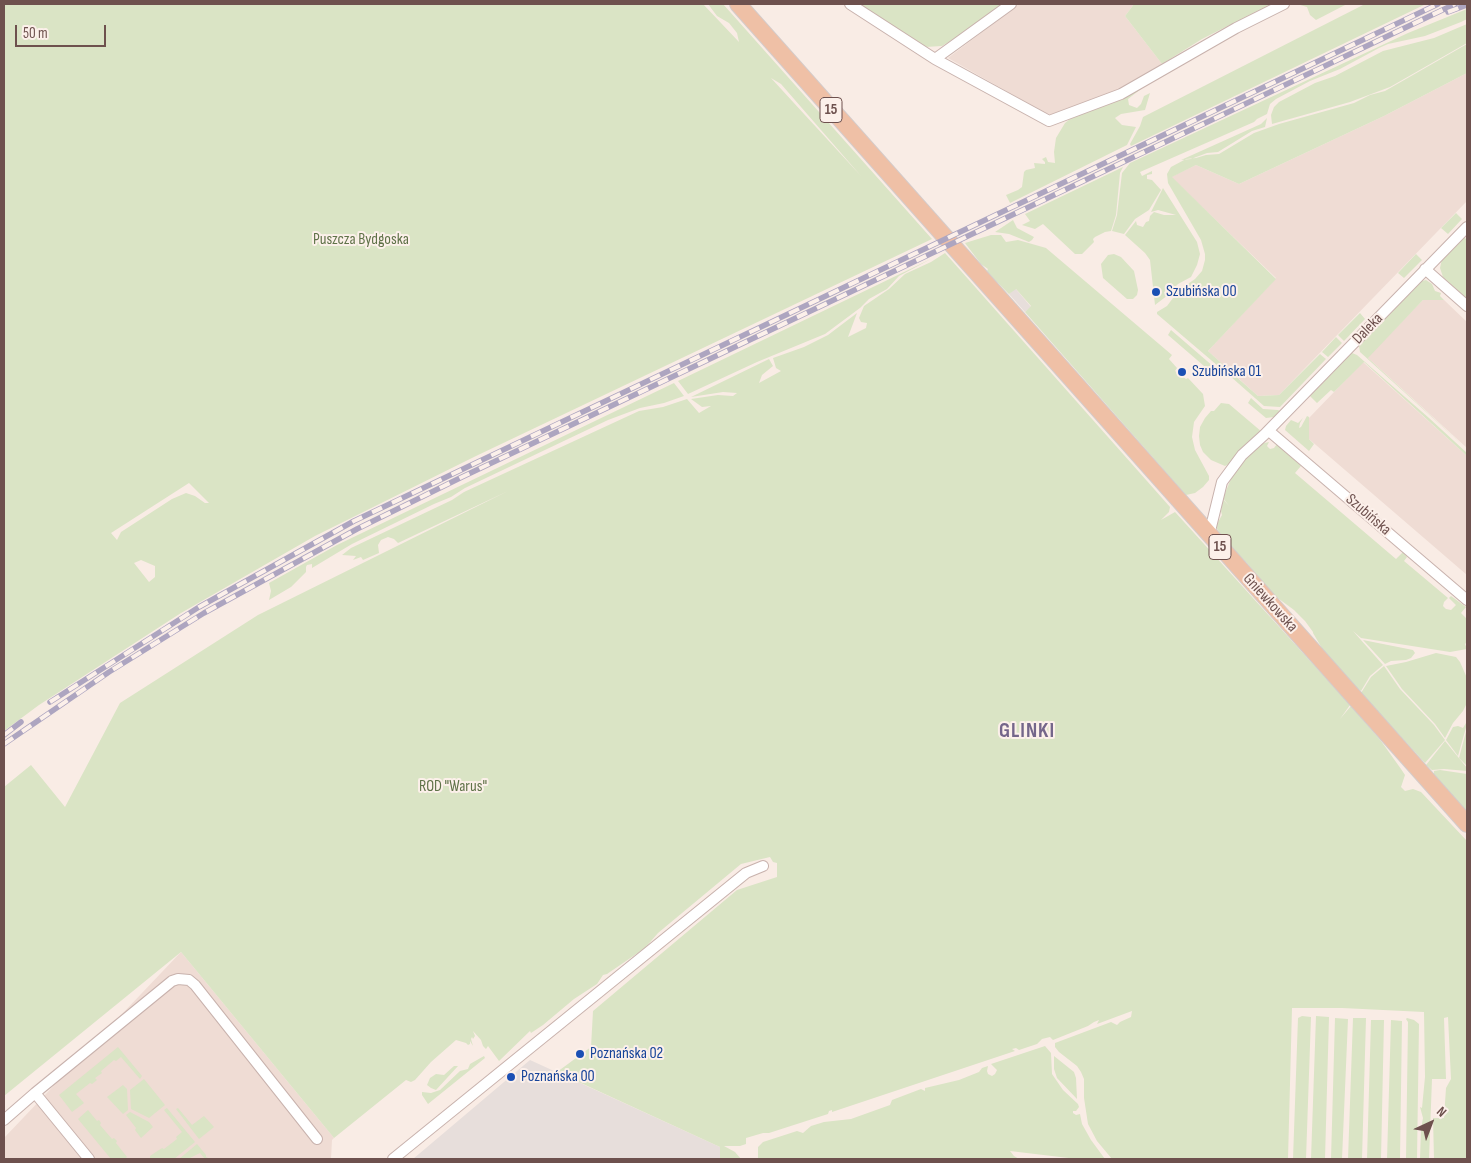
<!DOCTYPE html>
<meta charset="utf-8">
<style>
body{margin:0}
#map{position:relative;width:1471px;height:1163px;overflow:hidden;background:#f9ece5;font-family:"Sofia Sans Condensed",sans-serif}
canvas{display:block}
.frame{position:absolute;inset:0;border:5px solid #6e514e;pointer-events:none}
.north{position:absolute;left:1406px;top:1098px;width:50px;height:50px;-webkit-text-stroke:4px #fcf0ea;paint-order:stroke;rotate:43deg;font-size:14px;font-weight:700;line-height:20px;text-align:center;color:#6e514e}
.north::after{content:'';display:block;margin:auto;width:18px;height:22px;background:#6e514e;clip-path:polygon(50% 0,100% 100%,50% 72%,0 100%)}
.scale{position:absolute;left:15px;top:25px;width:91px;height:22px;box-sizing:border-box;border:2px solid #6e514e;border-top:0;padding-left:6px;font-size:15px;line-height:18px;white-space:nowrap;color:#6e514e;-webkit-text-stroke:4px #fcf0ea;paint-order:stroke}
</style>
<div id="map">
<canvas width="1471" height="1163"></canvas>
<div class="frame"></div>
<div class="north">N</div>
<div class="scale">50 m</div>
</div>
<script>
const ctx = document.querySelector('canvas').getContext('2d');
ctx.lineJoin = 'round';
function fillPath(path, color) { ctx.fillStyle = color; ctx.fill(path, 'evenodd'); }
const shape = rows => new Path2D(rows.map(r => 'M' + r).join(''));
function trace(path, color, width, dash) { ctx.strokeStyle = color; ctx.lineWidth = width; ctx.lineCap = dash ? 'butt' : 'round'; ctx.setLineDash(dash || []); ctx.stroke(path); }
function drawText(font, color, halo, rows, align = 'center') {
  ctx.font = font + ' "Sofia Sans Condensed",sans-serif'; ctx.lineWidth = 4; ctx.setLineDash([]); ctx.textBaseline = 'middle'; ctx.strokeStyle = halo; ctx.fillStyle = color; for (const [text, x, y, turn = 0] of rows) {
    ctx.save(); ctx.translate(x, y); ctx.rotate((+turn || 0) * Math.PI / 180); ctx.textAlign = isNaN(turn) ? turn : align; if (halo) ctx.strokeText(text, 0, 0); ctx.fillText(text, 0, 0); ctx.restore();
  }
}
fillPath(shape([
 [1019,4,1134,4,1125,16,1162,64,1141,79,1122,90,1054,115,1045,113,948,58],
 [1467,73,1467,201,1279,395,1258,396,1208,351,1276,278,1171,177,1196,165,1239,184,1384,116],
 [1423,300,1444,300,1467,322,1467,448,1367,357],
 [1363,362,1467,456,1467,575,1309,439,1308,419],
 [181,952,334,1138,332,1140,331,1159,4,1159,4,1138]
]), '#efdcd4');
fillPath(shape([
 [1015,288,1031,307,1025,312,1009,294],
 [530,1060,720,1147,720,1159,413,1159]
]), '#e7dedb');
fillPath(shape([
 [4,4,703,4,739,42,737,33,729,23,717,16,708,4,723,4,932,239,476,456,315,536,181,613,39,705,4,731],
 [771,78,781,84,861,176],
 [189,483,209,503,205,503,195,496,186,493,172,499,121,532,117,540,111,533],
 [141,560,155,566,155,577,149,582,134,563],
 [856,4,1003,4,967,31,942,46,925,47],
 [1134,4,1271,4,1202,39,1162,64,1125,16],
 [1297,4,1347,4,1316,20,1310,15,1307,7],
 [1365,4,1426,4,1131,146,1130,144,1140,126,1143,117],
 [1467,9,1467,19,1461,22,1425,36,1388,44,1379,48,1340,69,1310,81,1276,99,1270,104,1267,114,1257,119,1254,122,1140,172,1142,176,1152,171,1152,174,1147,175,1147,179,1152,180,1161,190,1149,210,1135,219,1124,234,1112,231,1117,215,1122,173,1130,163,1408,33],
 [1467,24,1467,43,1390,87,1350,102,1272,124,1271,115,1274,107,1279,102,1315,83,1335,76,1383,51,1434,38],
 [1467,44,1467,73,1384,116,1239,184,1196,165,1172,177,1276,279,1208,351,1228,369,1225,372,1157,314,1157,312,1167,306,1179,290,1195,279,1202,271,1205,260,1205,254,1201,240,1168,183,1167,174,1171,167,1186,159,1196,158,1206,155,1219,154,1254,133,1279,124,1354,103,1370,95,1385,91],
 [1142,86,1141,89,1128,99,1129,105,1137,108,1141,104,1144,96,1150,93,1145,110,1121,114,1115,118,1122,125,1136,127,1127,145,1010,203,1006,195,1018,190,1022,187,1024,172,1026,170,1035,168,1034,163,1045,164,1045,162,1042,159,1046,157,1048,162,1055,163,1054,152,1056,138,1065,123,1070,119],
 [1267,118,1265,127,1252,131,1218,152,1207,153,1191,159,1181,160,1261,124],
 [1123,167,1120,173,1116,215,1111,231,1105,232,1095,237,1093,239,1094,242,1082,254,1075,254,1043,224,1035,229,1022,225,1030,221,1025,214],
 [1163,188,1197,242,1200,254,1197,265,1191,277,1178,284,1171,291,1166,289,1164,293,1168,295,1155,305,1150,260,1145,253,1125,235,1136,221,1137,225,1143,227,1146,222,1149,221,1150,216,1154,212,1164,215,1176,215,1158,210,1151,212],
 [1456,213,1462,219,1448,234,1441,228],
 [1013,220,1017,228,1034,237,1032,240,1029,242,1009,234,995,232],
 [991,235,1001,235,1006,242,1018,240,1046,248,1172,355,1169,359,1177,368,1175,371,1186,379,1188,378,1203,394,1205,406,1194,422,1192,437,1195,450,1209,476,1209,480,1203,487,1195,493,1186,495,1025,312,1031,306,1016,289,1009,294,994,279,987,271,988,269,981,264,965,243],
 [1464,237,1467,240,1467,299,1443,277,1440,268,1442,259],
 [945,253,1170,507,1169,512,1161,520,1175,512,1350,705,1340,719,1351,706,1381,741,1401,769,1405,775,1401,787,1405,791,1413,789,1421,792,1467,841,1467,1159,1434,1159,1433,1118,1444,1118,1446,1088,1451,1079,1448,1017,1444,1018,1446,1079,1432,1079,1429,1159,1420,1159,1421,1129,1423,1118,1420,1107,1422,1108,1425,1077,1424,1012,1342,1008,1292,1008,1288,1159,1112,1159,1097,1141,1088,1124,1084,1098,1084,1079,1081,1072,1077,1066,1059,1052,1055,1047,1055,1043,1111,1022,1117,1025,1120,1022,1131,1017,1132,1011,1097,1024,1099,1020,1094,1022,1088,1026,1053,1040,1050,1037,1042,1039,1037,1044,1019,1050,1016,1048,1012,1049,1015,1051,832,1112,832,1110,829,1111,828,1114,769,1133,763,1133,746,1138,746,1144,740,1146,724,1146,735,1152,741,1159,720,1159,720,1147,557,1072,591,1047,593,1011,737,890,777,877,777,863,773,862,770,857,741,864,658,933,645,948,607,974,603,975,597,984,574,999,543,1025,531,1033,530,1031,499,1061,488,1046,486,1049,483,1046,481,1040,473,1031,475,1036,473,1039,472,1037,471,1039,473,1046,470,1041,470,1044,468,1045,466,1043,456,1040,431,1062,415,1080,411,1082,406,1080,334,1138,181,952,4,1096,4,787,31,765,65,807,120,703,258,615,508,491,398,543,394,539,388,537,381,540,378,545,379,553,363,560,361,557,353,560,356,556,342,555,351,548,452,500,464,492,639,411,663,407,687,399,699,413,711,406,702,407,691,399,718,395,733,396,737,393,723,392,691,397,769,359,773,366,762,375,759,383,781,371,776,368,773,358,804,347,828,335,857,313,848,337,866,328,867,323,861,322,859,318,864,306,889,289,905,274,931,262],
 [1114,254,1121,257,1134,271,1138,290,1137,295,1133,299,1127,299,1103,278,1101,264,1108,255],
 [1416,254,1422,260,1404,278,1398,273],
 [931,259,899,276,887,289,869,299,860,308,825,334,757,362,688,394,678,381],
 [1426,280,1432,284,1435,291,1441,293,1440,296,1444,300,1423,300,1368,358,1467,449,1360,352,1359,346,1422,281],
 [1360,313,1365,319,1344,341,1338,335],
 [1171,330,1214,367,1211,372,1168,335],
 [1336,337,1342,343,1328,357,1322,352],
 [1352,353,1357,355,1429,418,1467,453,1467,456,1364,362,1334,392,1331,390,1317,403,1310,396],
 [1320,354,1326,359,1280,407,1264,406,1230,376,1232,373,1258,396,1279,395],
 [674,383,684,396,664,403,640,408,608,420,465,488,451,497,434,504,352,544,312,568,312,564,307,565,306,567,306,572,291,587,269,600,271,591,269,583,337,545],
 [1251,398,1263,409,1278,410,1280,411,1274,417,1266,418,1248,403],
 [1221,403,1229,404,1262,432,1231,463,1225,466,1211,460,1203,452,1200,445,1199,436,1200,427,1205,418,1211,411,1214,411],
 [1307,416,1309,417,1309,439,1314,444,1309,451,1285,430,1286,426,1291,420,1298,423,1303,418,1300,423,1299,428,1301,427],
 [1269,442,1267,446,1270,449,1274,448,1277,444,1301,466,1295,473,1396,559,1403,552,1407,557,1404,561,1448,598,1444,602,1443,606,1446,609,1451,610,1456,605,1449,598,1451,596,1466,607,1461,613,1467,619,1467,642,1465,644,1467,649,1450,652,1361,638,1353,631,1383,665,1370,676,1361,691,1353,685,1323,650,1313,633,1313,632,1305,621,1294,610,1275,596,1246,562,1229,545,1217,529,1217,524,1222,515,1221,511,1223,499,1229,506,1223,498,1233,474,1245,456,1260,444],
 [1363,640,1413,650,1415,653,1411,658,1406,660,1391,661,1385,664],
 [1436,653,1456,657,1460,662,1467,678,1467,703,1463,711,1453,723,1445,738,1435,724,1402,689,1386,666,1406,662],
 [1384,666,1400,689,1434,725,1445,740,1425,763,1361,693,1371,677],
 [1467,715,1467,724,1458,756,1446,740,1453,727,1458,726,1463,728,1466,723],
 [1467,728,1467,766,1459,758],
 [1445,741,1467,768,1467,771,1444,769,1432,770,1426,765],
 [1440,770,1467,774,1467,812,1434,774,1434,771],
 [1302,1016,1311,1017,1306,1159,1293,1159,1298,1018],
 [1316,1016,1329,1017,1325,1159,1311,1159],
 [1335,1018,1348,1019,1342,1159,1331,1159],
 [1353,1018,1366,1018,1362,1159,1348,1159],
 [1407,1018,1414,1020,1419,1024,1417,1159,1406,1159,1408,1022,1406,1019],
 [1371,1020,1384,1020,1381,1159,1367,1159],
 [1391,1020,1402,1021,1400,1159,1387,1159],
 [1045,1046,1051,1053,1052,1074,1063,1090,1078,1104,1079,1107,1076,1111,1073,1111,1073,1113,1076,1115,1080,1114,1082,1124,1091,1140,1105,1159,1077,1159,1010,1151,1014,1156,1019,1159,758,1159,758,1147,763,1142,797,1131,803,1133,811,1126,824,1122,851,1119,890,1105,892,1100,921,1089,925,1091,925,1088,959,1080,979,1072,982,1068,988,1066,987,1071,988,1074,992,1076,995,1074,997,1070,991,1064],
 [118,1047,142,1076,140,1079,121,1057,116,1061,114,1060,101,1071,102,1073,95,1078,97,1080,92,1084,90,1083,76,1094,84,1103,72,1112,59,1095],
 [484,1056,485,1058,428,1104,422,1095,422,1092,431,1093,440,1090,460,1071,468,1069,470,1064],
 [1054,1056,1074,1072,1076,1078,1077,1099,1057,1078,1054,1069],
 [454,1066,458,1066,436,1090,431,1088,427,1085,430,1078,436,1074,444,1075],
 [144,1079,165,1105,149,1118,131,1109,130,1090],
 [123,1085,127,1089,128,1110,123,1114,107,1097],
 [167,1108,195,1142,174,1159,150,1159,150,1156,162,1148,164,1149,177,1139,176,1137,182,1132,164,1110],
 [178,1108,192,1125,204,1116,214,1127,199,1139,176,1109],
 [88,1110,97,1121,99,1120,101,1123,100,1125,112,1139,114,1138,117,1141,116,1143,127,1157,125,1159,111,1159,78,1119],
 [130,1112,149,1122,153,1127,141,1138,135,1130,136,1128,126,1115],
 [197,1144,206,1155,206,1157,210,1159,205,1159,200,1153,188,1159,179,1159]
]), '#dae4c5');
const street = shape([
 [850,4,935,59,1049,121,1121,94,1236,28,1284,4],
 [935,59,1011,4],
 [1425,269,1467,306],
 [1269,431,1467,600],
 [1209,535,1222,482,1242,455,1264,435,1467,227],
 [35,1093,172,981,178,979,189,980,195,985,317,1139],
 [4,1120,35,1093,89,1159],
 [393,1159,746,873,763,866]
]);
const primary = shape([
 [738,4,1467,824]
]);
trace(street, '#c8b2ad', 12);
trace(primary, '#d4cbca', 18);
trace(street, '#fff', 10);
trace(primary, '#efc0a6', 16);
const rail = shape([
 [1448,12,1467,5],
 [50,702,199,607,354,521,1438,4],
 [4,735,21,722],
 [4,744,109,672,204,613,357,529,462,477,1455,4]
]);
trace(rail, '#ada5c0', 5.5);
trace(rail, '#fcf0ea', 4, [11]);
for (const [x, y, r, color] of [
 [1156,292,5,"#1a4fb4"],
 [1182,372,5,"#1a4fb4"],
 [580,1054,5,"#1a4fb4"],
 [511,1077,5,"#1a4fb4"]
]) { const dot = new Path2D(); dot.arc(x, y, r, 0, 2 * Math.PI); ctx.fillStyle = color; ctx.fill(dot); trace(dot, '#fcf0ea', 2); }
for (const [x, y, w] of [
 [831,110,22],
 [1220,547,22]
]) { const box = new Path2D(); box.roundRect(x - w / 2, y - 12.5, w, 25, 4); ctx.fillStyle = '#fcf0ea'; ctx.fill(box); trace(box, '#6e514e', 1); }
drawText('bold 15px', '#6e514e', null, [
 ["15",831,110],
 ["15",1220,547]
]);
drawText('16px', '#5f7248', '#fcf0ea', [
 ["Puszcza Bydgoska",361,240],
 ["ROD \"Warus\"",453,787]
]);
drawText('16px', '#164399', '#fcf0ea', [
 ["Szubińska 00",1166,292],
 ["Szubińska 01",1192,372],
 ["Poznańska 02",590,1054],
 ["Poznańska 00",521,1077]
], 'left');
drawText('16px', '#6e514e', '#fcf0ea', [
 ["Daleka",1368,329,-46],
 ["Szubińska",1368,515,41],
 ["Gniewkowska",1270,603,48]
]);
ctx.letterSpacing = '1px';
drawText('bold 21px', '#74668a', '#fcf0ea', [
 ["GLINKI",1027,732]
]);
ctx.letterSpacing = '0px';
</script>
